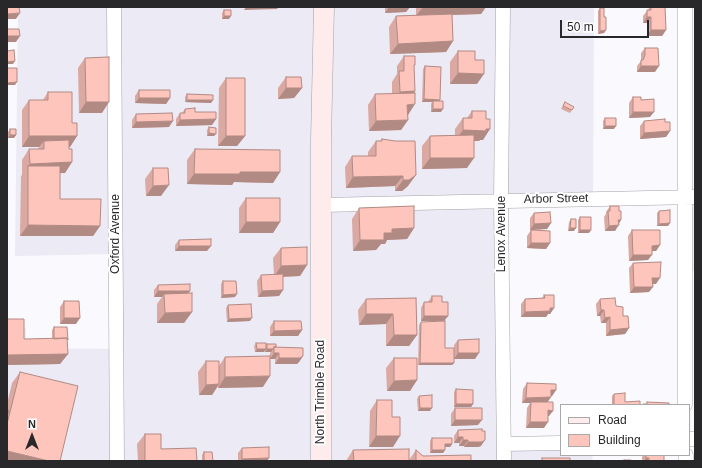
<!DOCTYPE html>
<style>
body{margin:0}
#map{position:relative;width:702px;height:468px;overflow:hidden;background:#faf9fe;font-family:Helvetica,sans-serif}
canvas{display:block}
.frame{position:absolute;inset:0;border:8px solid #28282a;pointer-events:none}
.legend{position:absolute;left:560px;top:404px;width:130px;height:52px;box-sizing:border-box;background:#fff;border:1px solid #a9a9aa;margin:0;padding:5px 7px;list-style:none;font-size:12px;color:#28282a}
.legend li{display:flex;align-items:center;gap:8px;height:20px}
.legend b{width:20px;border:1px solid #a9a9aa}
.north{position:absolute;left:12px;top:416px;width:40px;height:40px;-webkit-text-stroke:3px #fff;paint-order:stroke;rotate:0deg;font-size:11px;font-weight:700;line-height:16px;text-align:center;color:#28282a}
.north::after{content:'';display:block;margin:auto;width:14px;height:18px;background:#28282a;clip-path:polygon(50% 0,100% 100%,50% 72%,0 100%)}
.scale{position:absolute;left:560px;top:20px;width:89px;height:18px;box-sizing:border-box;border:2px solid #28282a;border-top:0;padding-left:5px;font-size:12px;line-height:14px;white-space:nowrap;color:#28282a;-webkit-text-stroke:3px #fff;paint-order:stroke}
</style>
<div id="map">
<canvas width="702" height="468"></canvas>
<div class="frame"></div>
<ul class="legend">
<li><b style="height:5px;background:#feebeb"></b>Road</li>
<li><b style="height:11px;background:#fec5bc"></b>Building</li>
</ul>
<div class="north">N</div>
<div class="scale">50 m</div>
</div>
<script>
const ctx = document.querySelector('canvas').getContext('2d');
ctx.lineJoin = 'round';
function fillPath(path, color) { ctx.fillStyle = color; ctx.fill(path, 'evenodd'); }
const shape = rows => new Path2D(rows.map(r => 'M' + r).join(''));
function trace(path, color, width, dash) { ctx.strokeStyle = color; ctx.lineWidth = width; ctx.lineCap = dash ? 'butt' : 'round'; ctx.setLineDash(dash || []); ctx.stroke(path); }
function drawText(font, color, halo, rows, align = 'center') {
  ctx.font = font + ' Helvetica,sans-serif'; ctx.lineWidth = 4; ctx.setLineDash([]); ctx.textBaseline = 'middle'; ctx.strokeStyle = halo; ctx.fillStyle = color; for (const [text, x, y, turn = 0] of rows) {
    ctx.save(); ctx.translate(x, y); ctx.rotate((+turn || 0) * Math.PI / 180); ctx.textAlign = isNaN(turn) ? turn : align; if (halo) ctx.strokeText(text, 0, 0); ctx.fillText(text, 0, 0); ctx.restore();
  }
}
fillPath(shape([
 [18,7,594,7,593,205,497,208,497,450,561,448,561,455,592,455,593,461,7,461,7,328,26,328,26,348,117,349,115,254,15,256],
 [695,203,695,271,691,271,691,204]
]), '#ebeaf5');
const minor = shape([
 [114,7,117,461],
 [503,7,501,201,504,461],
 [685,7,685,405],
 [321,205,695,197],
 [689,439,695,439],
 [504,444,561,443],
 [686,455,686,461]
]);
const secondary = shape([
 [321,461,321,140,324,7]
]);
trace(minor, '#a3a3a7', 15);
trace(secondary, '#a3a3a7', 21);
trace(minor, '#fff', 14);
trace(secondary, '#feebeb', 20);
fillPath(shape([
 [385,7,410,7,406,12,385,13],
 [416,7,486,7,481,14,452,15,453,41,446,52,390,54,389,27,396,16,416,15],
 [650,7,665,7,666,30,662,36,647,36,647,23,643,23,643,16],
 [600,8,604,17,606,30,604,33,598,34,598,11],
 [224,10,229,19,222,19,222,13],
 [645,48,655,72,637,72,637,66,641,61,641,53],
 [458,51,475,60,477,84,450,84,450,62],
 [404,56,414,67,414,93,408,115,408,120,401,130,369,131,368,105,375,94,392,94,392,82,397,74,397,66],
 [85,58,102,113,79,113,78,68],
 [425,66,440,100,439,101,441,112,431,112,431,104,432,102,422,102,423,69],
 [286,77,302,88,294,98,278,99,278,88],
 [226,78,245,136,237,146,218,146,219,88],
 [139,90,170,98,166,104,135,103,135,96],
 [48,92,72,123,77,136,70,147,69,147,72,162,65,173,60,173,60,199,100,226,93,236,20,236,21,176,22,175,22,160,29,149,38,149,39,147,22,147,22,110,29,100,43,100],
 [187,94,213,100,211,103,185,102,185,97],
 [633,97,641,100,650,117,629,118,629,103],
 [565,102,572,110,570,113,561,109],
 [185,109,195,112,216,119,212,125,176,126,176,119,180,113,182,113],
 [472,111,483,140,480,140,479,141,474,141,467,168,422,169,422,146,430,136,455,135,455,129,463,118,467,118],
 [136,114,169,127,132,128,132,120],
 [605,118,614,129,603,129,603,121],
 [644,121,665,122,670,131,666,137,640,139,640,126],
 [209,127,214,136,207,136,207,130],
 [10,129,16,135,14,138,8,138,8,132],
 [382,139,408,186,402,191,395,191,395,186,346,188,345,167,352,156,368,156,368,152,376,141,380,141],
 [195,149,280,172,273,183,234,182,232,185,187,184,187,160],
 [153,168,161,196,146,196,145,179],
 [246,198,280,222,273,233,239,233,239,208],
 [610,206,619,211,619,225,615,231,605,231,604,217,606,214,606,212],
 [359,208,414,228,407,239,387,240,385,244,381,244,376,250,353,251,352,219],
 [659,211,670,223,668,226,657,226,657,213],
 [534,213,551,223,547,229,530,230,530,218],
 [580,217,589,233,578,233,578,220],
 [571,219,574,231,568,231,569,222],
 [531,230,550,243,546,249,527,248,527,236],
 [632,230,660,245,656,251,652,251,648,260,629,261,628,236],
 [179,240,207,251,175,251,175,245],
 [281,248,307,265,300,276,283,277,283,290,279,296,258,297,257,281,261,275,274,275,273,258],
 [633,263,656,284,653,284,649,292,630,293,629,268],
 [223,281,235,297,221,298,221,284],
 [158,285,190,291,188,293,192,312,184,323,157,323,157,304,162,297,154,297,154,290],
 [544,295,554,308,550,314,548,314,546,317,521,317,521,304,525,299,542,298],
 [432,296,448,316,444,321,421,321,421,308,424,302,428,302],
 [416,298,417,335,409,346,386,346,386,324,359,325,358,310,366,299],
 [600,299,616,306,623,316,629,328,625,334,606,336,606,323,601,323,600,316,597,316,596,304],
 [64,301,76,324,60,324,60,307],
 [228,305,250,321,227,322,226,308],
 [7,319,24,339,52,339,52,330,54,327,68,354,60,364,7,365],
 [274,321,302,330,298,336,270,336,270,327],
 [421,322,445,348,454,348,454,345,458,340,475,359,454,359,454,363,452,365,418,365,419,325],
 [256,343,266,346,267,344,303,356,299,362,297,364,275,364,275,359,270,359,270,353,271,352,265,352,265,349,264,352,255,352,254,346],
 [225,357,263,387,218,388,218,386,212,395,199,395,198,372,206,361,219,366],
 [394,358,417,380,410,391,387,391,386,368],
 [20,372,7,461,7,404,12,383],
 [527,383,556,390,552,396,551,396,551,397,547,402,549,416,548,416,544,428,526,428,527,408,530,403,522,403,523,389],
 [456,389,473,404,471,407,454,407,454,392],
 [614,394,625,402,640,405,612,405,612,396],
 [419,396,430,411,418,411,417,399],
 [377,400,392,417,393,447,369,447,370,411],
 [455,408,478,425,451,426,451,414],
 [458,430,481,446,478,447,464,447,464,446,459,446,459,443,454,443,454,436],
 [145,434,161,449,197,461,138,461,137,444],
 [432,438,452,444,450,447,445,447,445,450,443,453,430,453,430,441],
 [242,448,267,461,238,461,238,453],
 [353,450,409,460,416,450,423,456,471,461,346,461],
 [204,452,213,461,202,461,202,455],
 [643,455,664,455,664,461,642,461,642,457]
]), '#daa9a2');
fillPath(shape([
 [246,7,279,7,277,9,244,10],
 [389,7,410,7,406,12,385,13],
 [423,7,486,7,481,14,416,16],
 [20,13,16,19,7,19,7,14],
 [224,16,231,16,229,19,222,19],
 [647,17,651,17,647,23,643,23],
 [606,30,604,33,598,34,600,31],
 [651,30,666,30,662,36,647,36],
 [7,36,20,36,16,42,7,42],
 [453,41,446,52,390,54,398,44],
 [15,61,13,64,7,64,7,62],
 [641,66,659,66,655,72,637,72],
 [458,73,484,74,477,84,450,84],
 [17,82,15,85,7,85,7,83],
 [286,88,302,88,294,98,278,99],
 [415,91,408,102,392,102,400,92],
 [139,98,170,98,166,104,135,103],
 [424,99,440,100,438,103,433,101,432,102,422,102],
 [187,100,213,100,211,103,185,102],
 [86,102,109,102,102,113,79,113],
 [415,104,408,115,407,105],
 [433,109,443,109,441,112,431,112],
 [633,112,654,112,650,117,629,118],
 [216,119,212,125,176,126,180,120],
 [408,120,401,130,369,131,376,121],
 [173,121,169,127,132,128,136,122],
 [605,126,616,126,614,129,603,129],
 [486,129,490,129,483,140,480,140,479,141,455,141,463,130],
 [670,131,666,137,640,139,644,133],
 [209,133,216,134,214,136,207,136],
 [10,135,16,135,14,138,8,138],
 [29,136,77,136,70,147,44,147,44,141,39,147,22,147],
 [226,136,245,136,237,146,218,146],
 [430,158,474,158,467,168,422,169],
 [72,162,65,173,28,174,28,166,30,164],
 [240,172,280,172,273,183,234,182,232,185,187,184,194,174],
 [416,175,408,186,402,191,395,191,403,180],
 [403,176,395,186,346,188,353,177],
 [169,185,161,196,146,196,153,186],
 [618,220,621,220,615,231,605,231,609,226],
 [246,222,280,222,273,233,239,233],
 [551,223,547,229,530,230,534,224],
 [670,223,668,226,657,226,659,224],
 [28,225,100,226,93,236,20,236],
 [414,228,407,239,387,240,385,244,381,244,376,250,353,251,360,240,384,233,392,229],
 [570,228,576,228,574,231,568,231],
 [580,230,591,230,589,233,578,233],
 [531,243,550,243,546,249,527,248],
 [660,245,656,251,648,251,652,246],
 [179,246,211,246,207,251,175,251],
 [633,255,652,255,648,260,629,261],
 [307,265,300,276,274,277,281,266],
 [652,278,660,278,656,284,648,284],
 [634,287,653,287,649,292,630,293],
 [283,290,279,296,258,297,262,291],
 [158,291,190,291,186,296,164,294,162,297,154,297],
 [237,294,235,297,221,298,223,295],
 [550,308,554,308,550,314,548,314,546,317,521,317,525,312],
 [601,310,604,310,600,316,597,316],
 [192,312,184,323,157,323,165,313],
 [366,314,393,314,386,324,359,325],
 [424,316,448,316,444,321,421,321],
 [610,317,606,323,601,323,605,318],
 [64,318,80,318,76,324,60,324],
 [252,318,250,321,227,322,229,319],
 [629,328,625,334,606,336,610,330],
 [302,330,298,336,270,336,274,331],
 [394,335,417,335,409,346,386,346],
 [257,349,266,349,264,352,255,352],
 [267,349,273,349,271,352,265,352],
 [274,353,279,353,275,359,270,359],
 [458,353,479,353,475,359,454,359],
 [68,354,60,364,7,365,7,355],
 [303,356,299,362,297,364,275,364,279,358],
 [420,363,454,363,452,365,418,365],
 [270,376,263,387,218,388,225,377],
 [417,380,410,391,387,391,394,381],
 [219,384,212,395,199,395,206,385],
 [551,390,556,390,552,396,547,396],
 [551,397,547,403,531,402,530,403,522,403,526,398],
 [456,404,473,404,471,407,454,407],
 [420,408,432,408,430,411,418,411],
 [548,410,553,411,549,416,544,416],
 [455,420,482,420,478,425,451,426],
 [530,422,548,422,544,428,526,428],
 [376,436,400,436,393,447,369,447],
 [458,437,463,437,459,443,454,443],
 [463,440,468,440,464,446,459,446],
 [485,440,481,446,478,447,464,447,468,442],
 [445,444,452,444,450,447,443,447],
 [432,450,445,450,443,453,430,453],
 [7,451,49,461,7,461],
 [269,458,267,461,241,461,242,459],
 [646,458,649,458,647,461,644,461]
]), '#b28a84');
const building = shape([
 [7,7,19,7,20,13,7,14,7,7],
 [651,7,665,7,666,30,651,30,651,17,647,17,647,10,651,10,651,7],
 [600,8,604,8,604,17,606,17,606,30,600,31,600,8],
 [224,10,231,10,231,16,224,16,224,10],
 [452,14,453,41,398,44,396,16,452,14],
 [7,29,19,29,20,36,7,36,7,29],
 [645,48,658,48,659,66,641,66,641,60,643,60,645,55,645,48],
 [14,50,15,61,7,62,7,51,14,50],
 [458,51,475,51,475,60,484,60,484,74,458,73,458,51],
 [404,56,415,56,415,65,414,65,415,91,400,92,399,71,404,71,404,56],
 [109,57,109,102,86,102,85,58,109,57],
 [425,66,441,67,440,100,424,99,425,66],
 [7,68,17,68,17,82,7,83,7,68],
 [286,77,301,77,302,88,286,88,286,77],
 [226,78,245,78,245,136,226,136,226,78],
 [139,90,170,90,170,98,139,98,139,90],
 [48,92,72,92,72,123,77,123,77,136,29,136,29,100,48,100,48,92],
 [415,93,415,104,407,105,408,120,376,121,375,94,415,93],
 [187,94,213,95,213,100,187,100,187,94],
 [633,97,641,97,641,100,654,99,654,112,633,112,633,97],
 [433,101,443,101,443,109,433,109,433,101],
 [565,102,574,107,572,110,563,106,565,102],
 [195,108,195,112,216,112,216,119,180,120,180,113,185,113,185,109,195,108],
 [472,111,486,111,486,119,490,119,490,129,486,129,486,131,463,130,463,118,472,118,472,111],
 [172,113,173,121,136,122,136,114,172,113],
 [605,118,616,118,616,126,605,126,605,118],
 [665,119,665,122,670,122,670,131,644,133,644,121,665,119],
 [209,127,216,128,216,134,209,133,209,127],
 [10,129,16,129,16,135,10,135,10,129],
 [474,135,474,158,430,158,430,136,474,135],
 [382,139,395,141,415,141,416,175,409,180,403,180,403,176,353,177,352,156,376,156,376,141,382,141,382,139],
 [69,140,69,149,72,149,72,162,30,164,29,149,44,149,44,141,69,140],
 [195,149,280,150,280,172,240,172,240,174,194,174,195,149],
 [28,166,60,166,60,199,101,199,100,226,28,225,28,166],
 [153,168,168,168,169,185,153,186,153,168],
 [246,198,280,198,280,222,246,222,246,198],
 [414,206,414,228,392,229,392,233,384,233,384,240,360,240,359,208,414,206],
 [610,206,619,206,619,211,621,211,621,220,618,220,619,225,609,226,608,211,610,211,610,206],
 [670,210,670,223,659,224,659,211,670,210],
 [550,212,551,223,534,224,534,213,550,212],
 [580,217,591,217,591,230,580,230,580,217],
 [571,219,576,219,576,228,570,228,571,219],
 [531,230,550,231,550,243,531,243,531,230],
 [632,230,660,230,660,245,652,246,652,255,633,255,632,230],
 [211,239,211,246,179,246,179,240,211,239],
 [307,247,307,265,281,266,281,248,307,247],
 [661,262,660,278,652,278,653,287,634,287,633,263,661,262],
 [283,274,283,290,262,291,261,275,283,274],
 [223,281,236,281,237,294,223,295,223,281],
 [190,284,190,291,158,291,158,285,190,284],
 [192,293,192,312,165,313,164,294,192,293],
 [544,295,554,295,554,308,550,308,550,311,525,312,525,299,545,298,544,295],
 [432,296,442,296,442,302,448,302,448,316,424,316,424,302,432,302,432,296],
 [416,298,417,335,394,335,393,314,366,314,366,299,416,298],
 [615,298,616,306,623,307,623,316,628,316,629,328,610,330,610,317,605,318,604,310,601,310,600,299,615,298],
 [64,301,79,301,80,318,64,318,64,301],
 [251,304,252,318,229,319,228,305,251,304],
 [7,319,24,319,24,339,67,338,68,354,7,355,7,319],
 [274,321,301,321,302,330,274,331,274,321],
 [445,321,445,348,454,348,454,363,420,363,421,322,445,321],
 [54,327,67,327,68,340,67,338,54,339,54,327],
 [479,339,479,353,458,353,458,340,479,339],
 [256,343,266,343,266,349,257,349,256,343],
 [267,344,276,344,276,347,274,347,273,349,267,349,267,344],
 [274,347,303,348,303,356,300,358,279,358,279,353,274,353,274,347],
 [270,356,270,376,225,377,225,357,270,356],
 [394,358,417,358,417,380,394,381,394,358],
 [206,361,219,361,219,384,206,385,206,361],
 [20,372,78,386,60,461,49,461,7,451,7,424,20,372],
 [527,383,556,384,556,390,551,390,551,397,526,398,527,383],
 [456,389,473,390,473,404,456,404,456,389],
 [625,393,625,402,640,401,640,405,614,405,614,394,625,393],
 [432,395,432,408,420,408,419,396,432,395],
 [377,400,392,400,392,417,400,417,400,436,376,436,377,400],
 [531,402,553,402,553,411,548,410,548,422,530,422,531,402],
 [647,402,669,403,669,405,643,405,643,404,647,404,647,402],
 [455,408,482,408,482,420,455,420,455,408],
 [7,410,9,410,7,417,7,410],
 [482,429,482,431,485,431,485,440,482,442,468,442,468,440,463,440,463,437,458,437,458,430,482,429],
 [145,434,161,434,161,449,196,448,197,461,145,461,145,434],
 [432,438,452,438,452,444,445,444,445,450,432,450,432,438],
 [269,447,269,458,242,459,242,448,269,447],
 [409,449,409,461,354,461,353,450,409,449],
 [416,450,423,456,471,455,471,461,416,461,416,450],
 [204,452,212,452,213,461,204,461,204,452],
 [646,455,664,455,664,461,649,461,649,458,646,458,646,455],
 [542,458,570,458,570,461,542,461,542,458],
 [624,460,631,460,631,461,624,461,624,460]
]);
fillPath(building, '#fec5bc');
trace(building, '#b28a84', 1);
drawText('12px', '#28282a', '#fff', [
 ["Arbor Street",556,199,-1],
 ["Oxford Avenue",116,234,-90],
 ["Lenox Avenue",502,234,-90],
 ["North Trimble Road",321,392,-90]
]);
</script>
